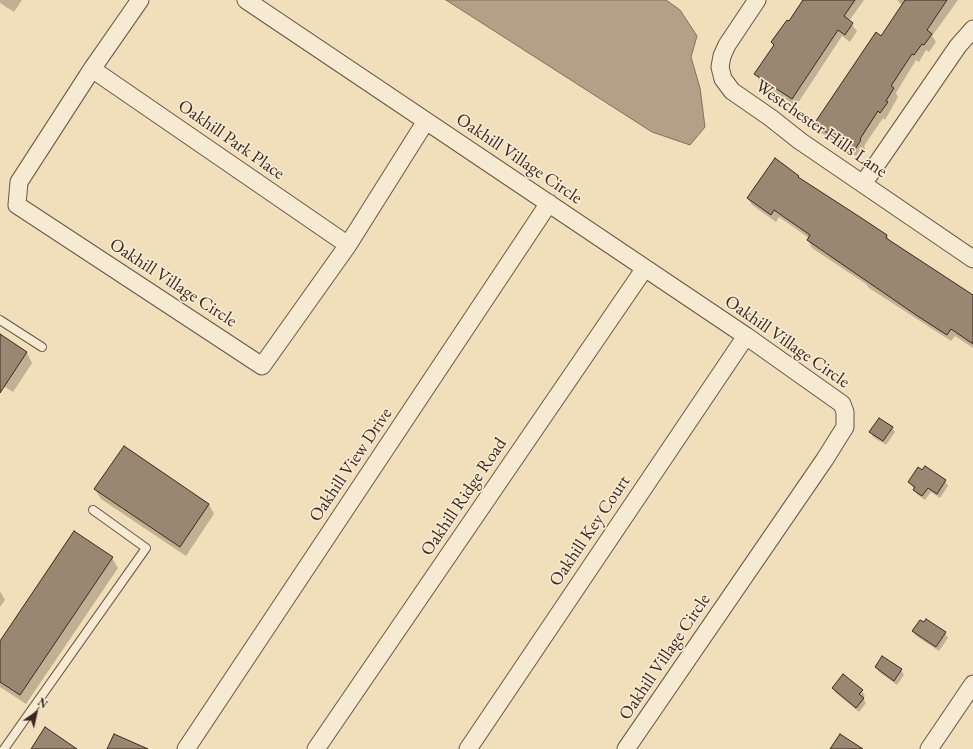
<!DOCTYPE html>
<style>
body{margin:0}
#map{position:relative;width:973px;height:749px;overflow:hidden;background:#f1deba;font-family:"EB Garamond",serif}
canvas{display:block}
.north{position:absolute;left:16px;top:693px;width:40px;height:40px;-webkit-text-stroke:3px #f6ead2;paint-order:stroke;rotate:34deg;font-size:11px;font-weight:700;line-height:16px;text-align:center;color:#3c2821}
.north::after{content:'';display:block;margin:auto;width:14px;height:18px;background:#3c2821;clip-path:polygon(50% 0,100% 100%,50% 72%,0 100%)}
</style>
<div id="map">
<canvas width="973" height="749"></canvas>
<div class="north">N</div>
</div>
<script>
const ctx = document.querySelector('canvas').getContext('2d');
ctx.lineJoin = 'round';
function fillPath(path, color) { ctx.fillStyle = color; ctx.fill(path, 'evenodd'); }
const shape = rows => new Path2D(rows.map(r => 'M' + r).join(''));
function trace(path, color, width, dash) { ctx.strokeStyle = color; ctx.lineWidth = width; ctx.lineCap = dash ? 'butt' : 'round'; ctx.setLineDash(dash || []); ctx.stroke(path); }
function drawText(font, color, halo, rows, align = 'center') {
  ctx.font = font + ' "EB Garamond",serif'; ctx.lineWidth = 3.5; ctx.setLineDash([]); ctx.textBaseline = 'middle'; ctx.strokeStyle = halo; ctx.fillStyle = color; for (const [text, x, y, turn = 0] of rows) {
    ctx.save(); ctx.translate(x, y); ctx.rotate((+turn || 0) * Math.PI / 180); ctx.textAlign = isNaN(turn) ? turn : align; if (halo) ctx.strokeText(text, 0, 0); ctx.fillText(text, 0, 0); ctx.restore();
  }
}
const water = shape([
 [446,0,666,0,680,10,697,36,691,57,700,88,705,127,690,145,652,132,446,0]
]);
fillPath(water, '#b3a086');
trace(water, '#83705e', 1);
fillPath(shape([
 [0,0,22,0,14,12,0,3],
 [802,0,864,0,849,21,857,31,850,42,842,36,796,106,760,82,756,74,774,47,772,42,790,22],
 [897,0,958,0,932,36,936,42,929,52,926,50,919,62,916,60,896,93,898,97,885,120,883,118,864,146,865,148,859,158,820,132,816,124,881,37,903,6],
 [798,176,800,180,887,236,890,241,973,296,973,348,955,336,951,341,869,288,866,284,812,248,808,240,809,238,779,217,776,222,752,205,748,198],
 [0,335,27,353,32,363,13,392,0,384],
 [892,428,895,432,886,445,873,437,871,432],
 [945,481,948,486,940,498,931,492,925,500,917,494,909,482],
 [95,489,209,504,214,514,186,556,101,499],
 [112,558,118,568,26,704,0,687,0,643],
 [0,591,5,600,0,607],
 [913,631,945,633,948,638,939,651,916,636],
 [876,667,901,670,904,675,897,685,879,672],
 [833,688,862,691,865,696,863,698,866,703,859,712,836,693]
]), '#0003');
const building = shape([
 [803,0,855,0,844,16,853,23,845,35,838,30,792,99,754,74,774,45,771,42,787,20,789,21,803,0],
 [905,0,947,0,927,30,932,34,924,45,922,44,914,55,912,54,891,86,894,88,886,101,888,102,880,113,878,111,860,139,861,140,854,151,814,124,876,32,881,36,905,0],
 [775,158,799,176,798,177,863,219,887,235,886,238,973,295,973,344,951,329,947,335,916,315,807,240,810,235,774,210,771,215,747,198,775,158],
 [0,334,27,352,0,393,0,334],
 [879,418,893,427,883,441,869,432,879,418],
 [124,446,209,504,180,547,94,489,124,446],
 [925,466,946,480,937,494,928,488,922,496,913,490,915,487,908,482,918,467,922,470,925,466],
 [74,531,113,557,20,695,0,682,0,641,74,531],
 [926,619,946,632,936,647,912,631,920,620,924,622,926,619],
 [882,656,902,669,894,681,875,667,882,656],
 [843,674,863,690,859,694,864,698,856,708,832,688,843,674],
 [45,727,77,749,31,749,45,727],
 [114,734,148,749,107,749,114,734],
 [840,734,863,749,830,749,840,734]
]);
fillPath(building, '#9a8771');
trace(building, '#3c2821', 1);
const service = shape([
 [0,320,42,347],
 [4,749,146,548,93,510]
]);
const minor = shape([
 [140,0,92,69,19,182,17,205,262,366,348,245,426,121],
 [246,0,746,336,842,404,845,412,845,427,825,459,626,749],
 [757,0,727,45,722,56,720,67,723,79,732,91,771,118,800,141,973,259],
 [92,69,348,245],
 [863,184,958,46,973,29],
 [186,749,549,203],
 [316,749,645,268],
 [468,749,746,336],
 [929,749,973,684]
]);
trace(service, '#695647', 10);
trace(minor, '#695647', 19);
trace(service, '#f6ead2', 8);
trace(minor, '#f6ead2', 17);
drawText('18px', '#3c2821', '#f6ead2', [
 ["Westchester Hills Lane",821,129,35],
 ["Oakhill Park Place",231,140,35],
 ["Oakhill Village Circle",519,159,34],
 ["Oakhill Village Circle",173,283,33],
 ["Oakhill Village Circle",787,342,35],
 ["Oakhill View Drive",351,465,-56],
 ["Oakhill Ridge Road",464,497,-56],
 ["Oakhill Key Court",590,531,-56],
 ["Oakhill Village Circle",665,657,-56]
]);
</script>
